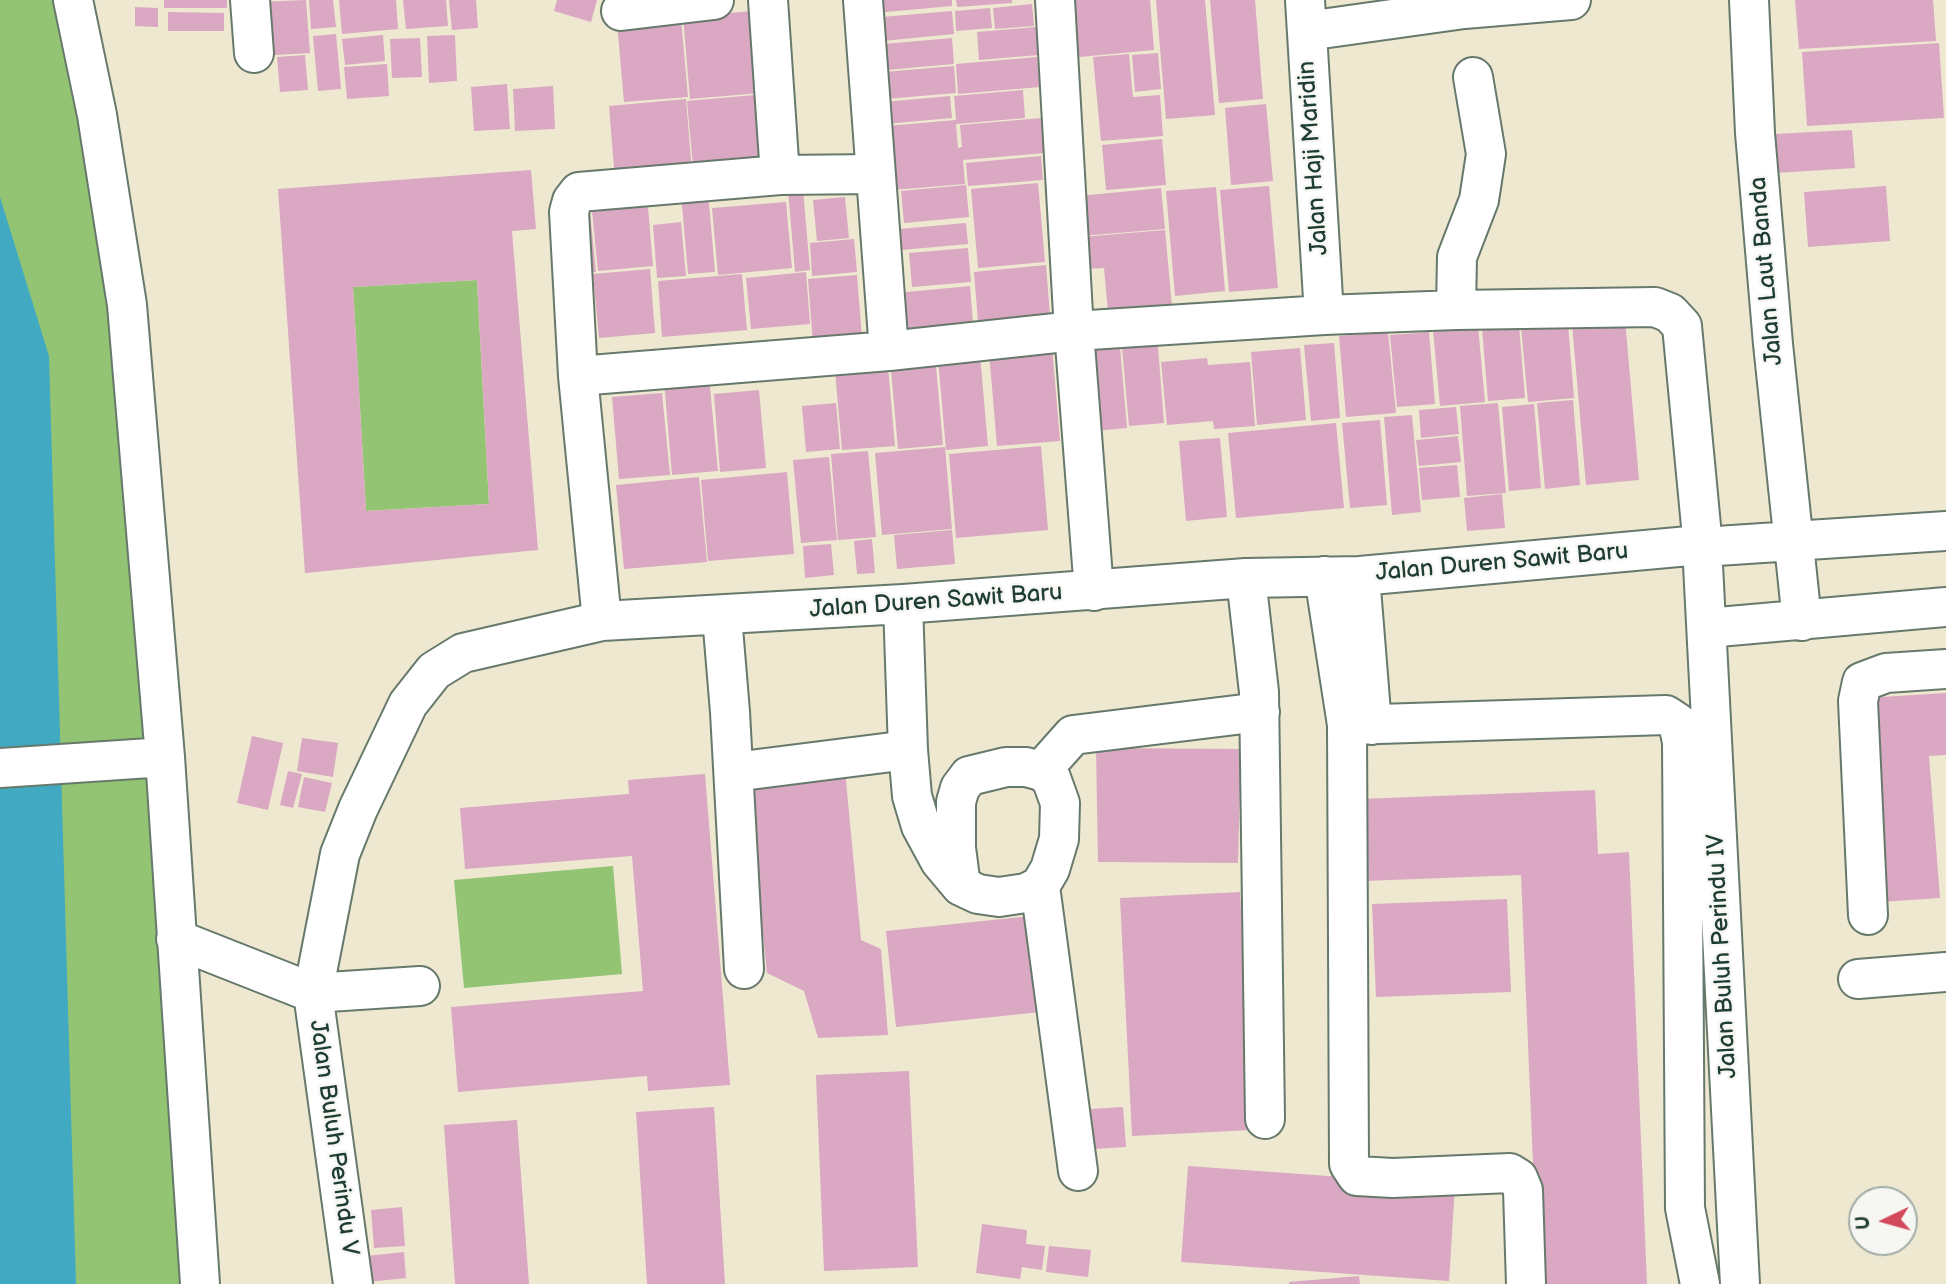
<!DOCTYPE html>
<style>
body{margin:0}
#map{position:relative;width:1946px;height:1284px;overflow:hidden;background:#eee8d1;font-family:"Balsamiq Sans",sans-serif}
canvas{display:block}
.north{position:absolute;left:1848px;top:1186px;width:70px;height:70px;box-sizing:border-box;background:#f6f6f2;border:2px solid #a0aca6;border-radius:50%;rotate:265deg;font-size:19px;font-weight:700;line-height:28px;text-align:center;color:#1f3d34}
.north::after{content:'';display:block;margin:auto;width:24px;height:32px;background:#d1495b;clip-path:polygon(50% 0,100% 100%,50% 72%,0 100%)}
</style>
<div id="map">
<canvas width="1946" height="1284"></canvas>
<div class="north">U</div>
</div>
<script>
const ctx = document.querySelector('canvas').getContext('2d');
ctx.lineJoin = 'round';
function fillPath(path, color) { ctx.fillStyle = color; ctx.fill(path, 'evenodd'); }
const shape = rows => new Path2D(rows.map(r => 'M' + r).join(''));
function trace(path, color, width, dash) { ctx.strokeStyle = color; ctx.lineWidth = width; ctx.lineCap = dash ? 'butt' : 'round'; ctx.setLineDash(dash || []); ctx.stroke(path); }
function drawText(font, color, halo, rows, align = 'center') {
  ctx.font = font + ' "Balsamiq Sans",sans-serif'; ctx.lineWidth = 5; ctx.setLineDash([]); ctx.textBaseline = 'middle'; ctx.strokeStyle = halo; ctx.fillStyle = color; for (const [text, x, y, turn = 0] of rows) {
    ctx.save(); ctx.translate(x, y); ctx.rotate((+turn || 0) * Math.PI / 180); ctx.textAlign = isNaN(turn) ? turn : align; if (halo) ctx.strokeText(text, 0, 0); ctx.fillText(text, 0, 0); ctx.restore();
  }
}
fillPath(shape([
 [0,0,72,0,108,182,198,1284,0,1284],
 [477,280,489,504,366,511,353,287],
 [613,866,622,974,464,988,454,880]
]), '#93c473');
fillPath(shape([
 [0,197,49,356,76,1284,0,1284]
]), '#41a9c1');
fillPath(shape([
 [164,0,227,0,227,8,164,8],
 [306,0,310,53,259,56,256,2],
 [309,0,333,0,336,27,311,29],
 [339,0,396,0,398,29,342,34],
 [403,0,446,0,448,26,406,29],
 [449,0,476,0,478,28,452,30],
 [557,0,597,0,591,22,554,11],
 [873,0,952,0,952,6,875,13],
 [956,0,1012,0,1012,3,957,7],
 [1064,0,1150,0,1154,50,1069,58],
 [1156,0,1205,0,1215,115,1166,119],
 [1210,0,1255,0,1263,99,1219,103],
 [1795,0,1933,0,1936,41,1799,49],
 [1032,4,1034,26,995,29,993,8],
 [135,7,158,8,158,27,135,26],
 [990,8,992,28,956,31,955,11],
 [765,10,772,92,690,99,683,17],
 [952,11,954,34,872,42,870,18],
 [168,12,224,13,224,31,168,31],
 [681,18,688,97,624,102,617,23],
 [1036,27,1039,55,979,60,977,32],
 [336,34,341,89,318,91,313,36],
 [383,35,385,61,345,65,342,39],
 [455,35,457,81,429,83,427,36],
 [420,38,422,77,392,78,390,39],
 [952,38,954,64,875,71,872,45],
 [1939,43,1944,118,1807,126,1802,52],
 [1158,53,1161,89,1135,92,1132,55],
 [1129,54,1133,97,1160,95,1163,136,1101,141,1093,57],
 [305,55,308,90,280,92,277,57],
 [1037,57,1040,87,958,94,956,64],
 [387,64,389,96,347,99,344,67],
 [954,66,956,93,874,100,872,73],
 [507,84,510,129,474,131,471,87],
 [553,86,555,129,515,131,513,89],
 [1023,90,1025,118,956,124,958,148,962,147,960,125,1042,118,1045,153,963,160,965,184,881,191,875,127,956,120,954,96],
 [766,94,773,171,694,177,687,101],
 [950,96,952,118,874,125,872,103],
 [686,99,692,173,615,180,609,106],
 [1266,104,1273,181,1231,185,1225,108],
 [1852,130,1855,168,1775,173,1774,134],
 [1162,139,1166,185,1106,190,1102,145],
 [1041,156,1043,180,968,186,966,163],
 [531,170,536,229,512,231,538,550,305,573,278,189],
 [477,280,489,504,366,511,353,287],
 [1038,183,1045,262,978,268,971,189],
 [966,185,969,217,904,223,901,191],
 [1269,186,1278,288,1229,292,1220,190],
 [1886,186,1890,241,1808,247,1804,192],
 [1216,187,1225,291,1175,296,1166,191],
 [1161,188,1165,229,1082,236,1079,196],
 [803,189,810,270,795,272,788,190],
 [708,192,715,272,688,274,681,194],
 [845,197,849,238,817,241,813,200],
 [786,202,792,268,718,275,712,208],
 [648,207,653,266,598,271,592,211],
 [590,212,596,272,578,274,573,214],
 [681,222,686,276,657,278,653,225],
 [966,223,968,244,901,250,899,229],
 [1165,230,1172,306,1108,312,1104,268,1085,269,1082,237],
 [854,239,857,272,812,276,810,243],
 [968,248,971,282,912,287,909,253],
 [1046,265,1050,316,978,322,974,272],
 [650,269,655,333,599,338,593,274],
 [806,272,810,324,751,329,746,278],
 [742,274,747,330,662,337,658,281],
 [857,275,862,338,813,343,808,279],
 [970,286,973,323,899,329,896,293],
 [1567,312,1574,398,1528,402,1520,316],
 [1625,319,1639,480,1586,485,1572,324],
 [1519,325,1525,398,1488,401,1482,328],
 [1478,326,1485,402,1440,406,1433,330],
 [1388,332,1396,413,1346,417,1339,336],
 [1429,332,1435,404,1397,407,1390,335],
 [1157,334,1164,423,1129,426,1121,337],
 [1119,335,1127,428,1094,431,1086,338],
 [1334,343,1340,418,1311,421,1304,345],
 [1052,346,1060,441,997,446,989,352],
 [1300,348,1306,420,1257,425,1251,352],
 [980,355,988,446,946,450,938,359],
 [1207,358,1208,365,1250,362,1255,426,1214,429,1213,421,1167,425,1161,362],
 [936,366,943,445,898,449,891,370],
 [888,367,895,446,842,450,835,371],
 [709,377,718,471,672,475,664,381],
 [759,390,766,468,720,472,714,394],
 [662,393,670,475,619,479,612,397],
 [1573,400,1580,485,1545,489,1537,403],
 [836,403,840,449,806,452,802,406],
 [1498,403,1506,493,1467,496,1460,406],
 [1534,404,1541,488,1509,491,1502,407],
 [1456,407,1459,434,1421,438,1419,410],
 [1412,415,1421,512,1392,515,1384,417],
 [1380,420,1387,505,1350,508,1342,423],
 [1336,423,1344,508,1236,518,1228,433],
 [1458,436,1461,462,1419,466,1416,440],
 [1220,438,1227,517,1186,521,1179,441],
 [1041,446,1048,530,956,538,949,454],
 [945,447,952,529,882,535,875,453],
 [868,451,876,537,838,540,831,454],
 [829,457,837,540,801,543,793,460],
 [1457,465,1460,497,1422,500,1419,468],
 [787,472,794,554,708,561,701,480],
 [699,477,707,562,624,569,616,485],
 [1502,494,1505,528,1467,531,1464,498],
 [952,530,955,564,897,569,894,535],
 [872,539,875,573,857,574,854,541],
 [831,544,834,575,805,578,803,546],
 [1946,693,1946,755,1929,756,1940,898,1880,902,1865,698],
 [252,736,283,743,268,810,237,803],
 [302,738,338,743,333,777,297,771],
 [1096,748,1241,749,1238,863,1098,862],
 [845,770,861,940,881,949,888,1035,818,1038,804,991,767,973,747,780],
 [288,771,302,774,293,808,280,805],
 [705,774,730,1085,648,1091,647,1076,458,1092,451,1007,643,991,632,856,465,869,460,808,629,794,628,780],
 [304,777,332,783,325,812,298,807],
 [1595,790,1598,854,1629,852,1647,1284,1538,1284,1521,875,1364,881,1360,799],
 [1240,892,1252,1130,1132,1136,1120,898],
 [1507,899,1511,992,1376,997,1372,904],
 [1031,916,1041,1012,896,1027,886,931],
 [909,1071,918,1267,824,1271,816,1075],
 [714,1107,725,1284,647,1284,636,1112],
 [1123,1107,1126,1147,1078,1150,1075,1110],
 [517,1120,529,1284,455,1284,444,1125],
 [1188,1166,1455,1185,1449,1281,1181,1262],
 [402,1207,405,1246,374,1248,371,1210],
 [982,1224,1027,1230,1026,1244,1045,1246,1042,1270,1022,1267,1020,1279,976,1273],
 [1049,1246,1091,1250,1088,1277,1046,1272],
 [404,1252,406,1278,359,1283,357,1257],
 [1359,1276,1360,1284,1289,1284,1289,1282]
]), '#daa8c2');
const minor = shape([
 [73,0,97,115,127,305,165,757,200,1284],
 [250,0,254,53],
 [768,0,780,175],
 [863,0,889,351],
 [1055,0,1074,331,1094,591],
 [1305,0,1324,315],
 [1749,0,1755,133,1773,344,1802,621],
 [621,11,714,0],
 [1307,31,1464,9,1571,0],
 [1456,310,1457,257,1479,200,1486,154,1473,77],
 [578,376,889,351,1074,331,1324,315,1456,310,1655,307,1670,313,1682,326,1701,526,1740,1284],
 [1324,576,1347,725,1349,1164,1357,1176,1393,1178,1510,1173,1518,1178,1523,1190,1526,1284],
 [1360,576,1372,725],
 [1246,578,1259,692,1265,1119],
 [903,604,908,750,912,796,921,826,940,861,961,886,978,894,999,897,1026,893,1040,886,1050,869,1059,839,1060,803,1051,778,1041,771,1026,767,1006,767,969,776,960,788,956,802,956,848,961,886],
 [722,616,730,712,744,969],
 [602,621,578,376,569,212,572,201,579,192,780,175,876,174],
 [1707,628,1946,607],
 [1347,725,1666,715,1678,723,1682,742,1685,1208,1700,1284],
 [0,768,165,757],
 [1041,771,1073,735,1260,712],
 [734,772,908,750],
 [1040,886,1078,1171],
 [1868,915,1858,701,1862,682,1886,673,1946,669],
 [176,939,313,993,420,986],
 [1858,979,1946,972],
 [353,1284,313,993,340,854,358,809,408,704,434,671,463,653,602,621,903,604,1246,578,1360,576,1700,545,1717,546,1946,531]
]);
trace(minor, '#67796b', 42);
trace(minor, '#fff', 38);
drawText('24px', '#1f3d34', '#f6f6f2', [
 ["Jalan Haji Maridin",1314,158,-94],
 ["Jalan Laut Banda",1767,271,-95],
 ["Jalan Duren Sawit Baru",1502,563,-5],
 ["Jalan Duren Sawit Baru",936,602,-4],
 ["Jalan Buluh Perindu IV",1723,956,-93],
 ["Jalan Buluh Perindu V",333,1138,82]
]);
</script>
